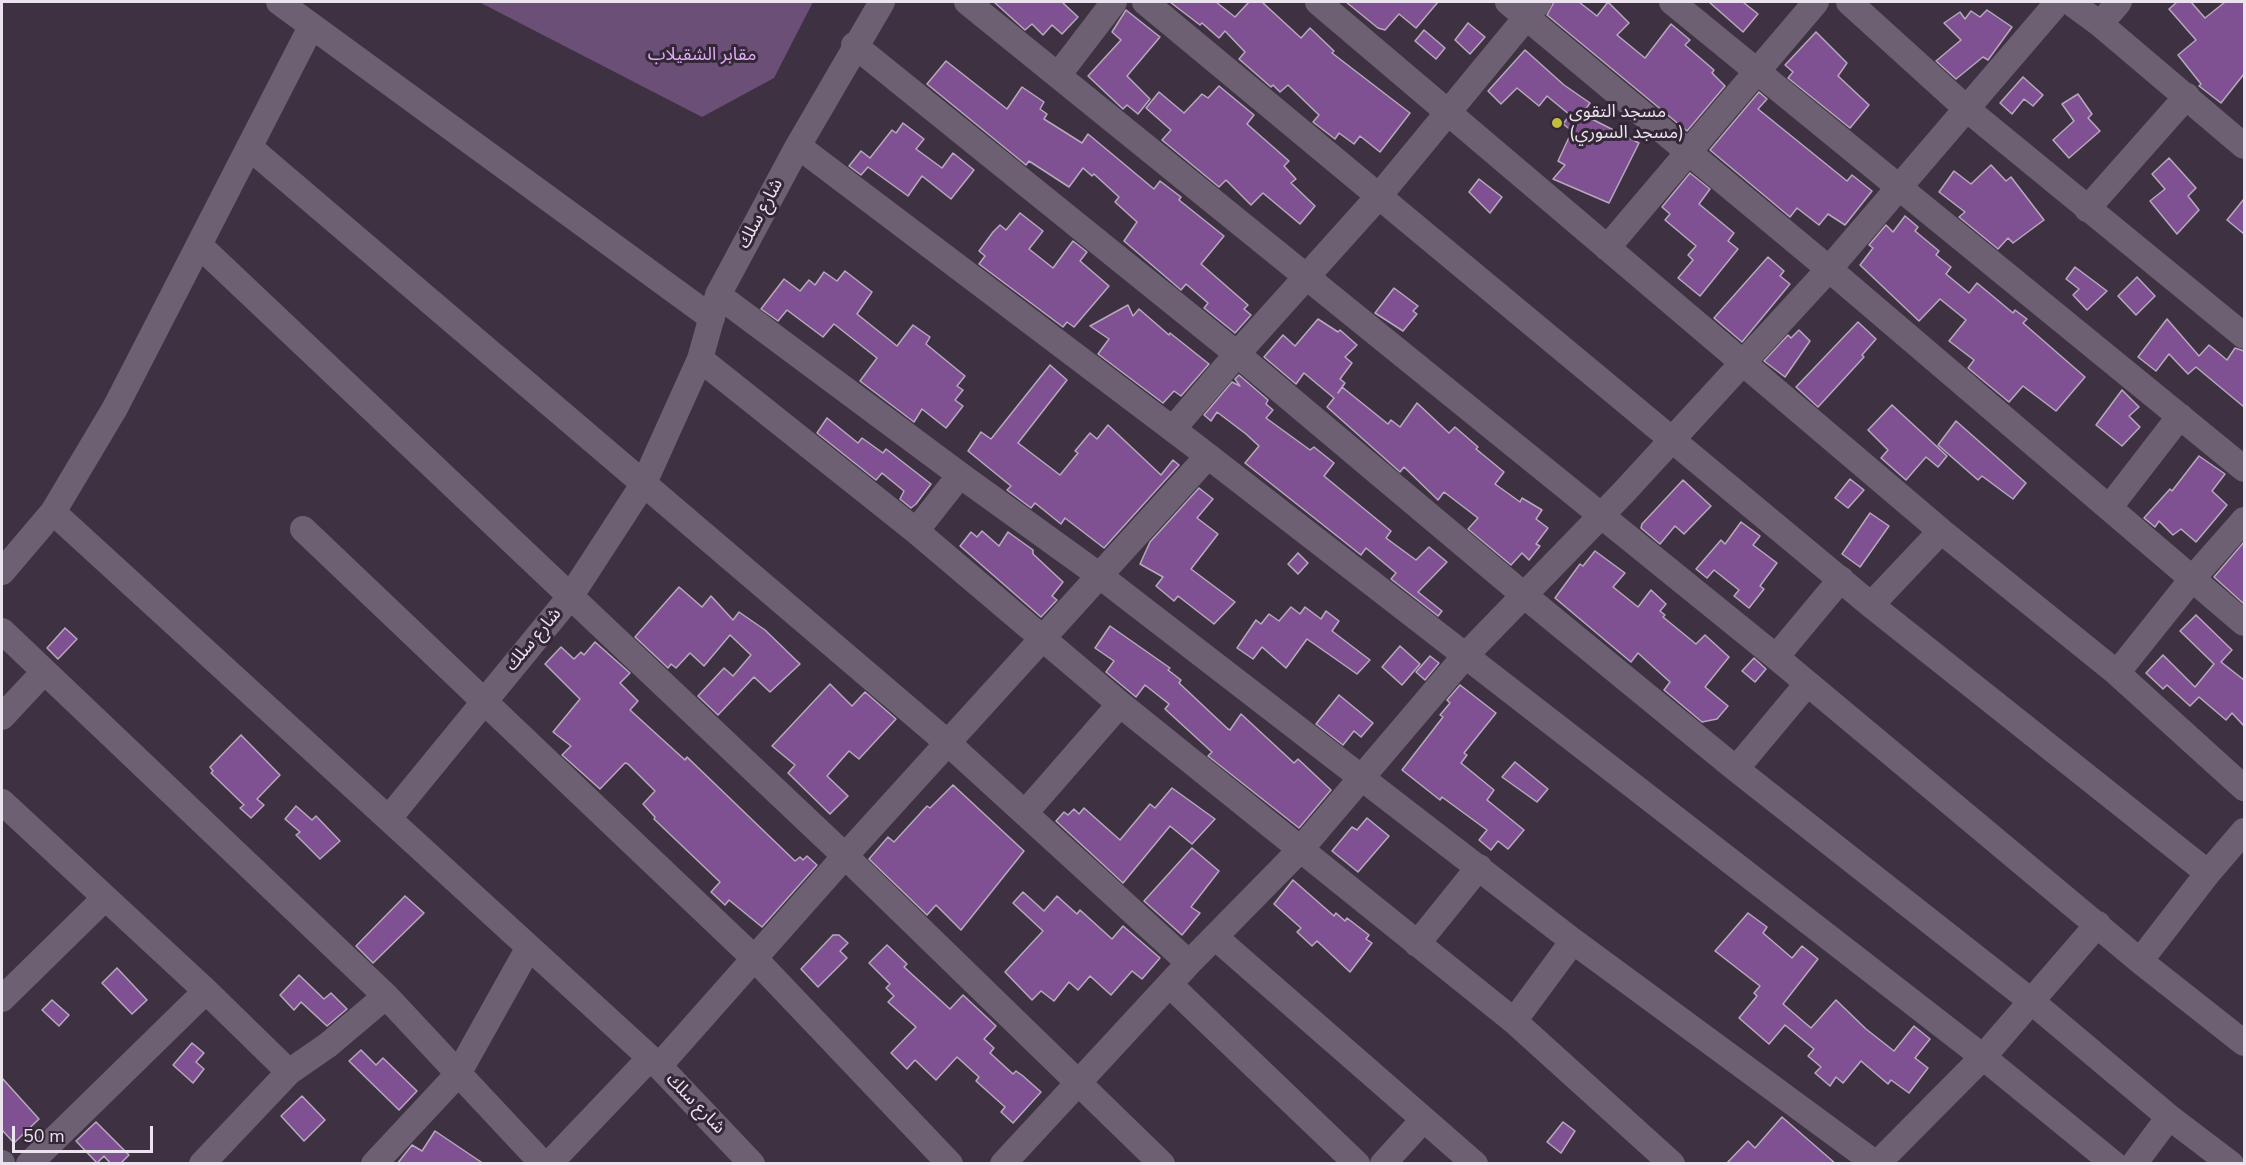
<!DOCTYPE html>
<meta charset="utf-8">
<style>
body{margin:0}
#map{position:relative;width:2246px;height:1165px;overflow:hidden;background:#3d3142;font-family:"Nunito Sans",sans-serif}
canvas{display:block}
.frame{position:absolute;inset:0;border:3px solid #ebe3ee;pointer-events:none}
.scale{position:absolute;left:12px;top:1126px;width:141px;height:27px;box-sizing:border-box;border:3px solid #ebe3ee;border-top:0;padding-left:8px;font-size:18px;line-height:21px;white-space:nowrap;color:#ebe3ee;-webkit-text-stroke:4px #332737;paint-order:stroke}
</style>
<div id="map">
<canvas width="2246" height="1165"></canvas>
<div class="frame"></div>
<div class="scale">50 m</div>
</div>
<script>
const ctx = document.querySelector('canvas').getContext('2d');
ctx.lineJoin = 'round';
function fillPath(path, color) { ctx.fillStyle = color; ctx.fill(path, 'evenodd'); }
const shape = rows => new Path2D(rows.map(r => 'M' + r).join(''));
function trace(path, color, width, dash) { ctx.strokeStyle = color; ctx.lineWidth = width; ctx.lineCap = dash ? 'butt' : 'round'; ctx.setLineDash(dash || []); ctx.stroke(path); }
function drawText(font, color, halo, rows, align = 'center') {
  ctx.font = font + ' "Nunito Sans","Noto Sans Arabic",sans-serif'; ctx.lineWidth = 6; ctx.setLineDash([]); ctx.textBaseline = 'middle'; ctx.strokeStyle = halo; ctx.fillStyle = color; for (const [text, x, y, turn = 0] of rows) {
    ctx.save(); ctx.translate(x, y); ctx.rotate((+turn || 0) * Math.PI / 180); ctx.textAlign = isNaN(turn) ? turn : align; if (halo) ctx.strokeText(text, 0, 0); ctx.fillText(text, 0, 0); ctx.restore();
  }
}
fillPath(shape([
 [479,2,813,2,774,78,702,117]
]), '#6b4f76');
const building = shape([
 [994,2,1062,2,1078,17,1062,34,1052,25,1043,35,1032,24,1025,30,994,2],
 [1170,2,1216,2,1235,17,1249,2,1262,2,1301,38,1310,28,1334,51,1332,53,1410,113,1380,152,1360,136,1354,144,1339,133,1335,139,1313,122,1319,115,1288,85,1280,92,1273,85,1271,87,1239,59,1245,52,1225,31,1219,38,1202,23,1200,25,1170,2],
 [1346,2,1438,2,1416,28,1399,14,1385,30,1378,28,1346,2],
 [1554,2,1579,2,1597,16,1608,2,1629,23,1617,35,1645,58,1671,24,1690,40,1685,45,1714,70,1712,73,1725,86,1687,131,1547,15,1554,2],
 [1709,2,1743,2,1758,14,1743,32,1709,2],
 [2177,2,2191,2,2205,18,2225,2,2244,2,2244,74,2221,103,2199,86,2201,84,2178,55,2196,40,2169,9,2177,2],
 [1126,10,1160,37,1127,76,1150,99,1138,114,1127,105,1123,109,1088,76,1121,40,1112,32,1126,10],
 [1987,10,2012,27,1988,60,1983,57,1956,79,1936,61,1961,40,1944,23,1960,12,1965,19,1971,11,1980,17,1987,10],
 [1468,23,1485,37,1470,54,1455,40,1468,23],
 [1424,30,1445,48,1436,59,1415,41,1424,30],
 [1816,32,1847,63,1838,76,1869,105,1850,128,1788,78,1793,72,1785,65,1816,32],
 [1525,50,1564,85,1590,103,1582,114,1639,143,1609,203,1553,179,1565,165,1558,161,1572,131,1563,124,1570,115,1547,96,1539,106,1517,88,1501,104,1488,91,1525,50],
 [946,61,1007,109,1022,87,1044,102,1040,109,1047,114,1044,119,1082,143,1088,134,1154,189,1160,181,1181,197,1179,200,1224,236,1201,264,1248,305,1244,309,1251,315,1235,333,1204,308,1208,303,1186,284,1181,290,1124,241,1137,222,1115,202,1119,197,1094,174,1092,176,1083,168,1069,187,1029,161,1026,165,927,84,946,61],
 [2023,77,2043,95,2033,106,2024,99,2012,114,2000,103,2023,77],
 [1219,86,1254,115,1247,124,1289,161,1284,166,1296,179,1291,183,1315,206,1300,224,1263,193,1251,205,1226,180,1219,187,1162,140,1171,130,1146,108,1159,92,1184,113,1202,94,1208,98,1219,86],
 [1759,92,1767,99,1758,109,1847,181,1852,175,1872,191,1845,225,1828,214,1819,225,1797,208,1790,217,1710,150,1759,92],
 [2078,94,2092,114,2088,118,2100,131,2069,158,2053,140,2074,121,2062,104,2078,94],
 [903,123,924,139,916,149,942,168,953,153,974,170,951,199,922,176,908,196,868,167,861,175,849,166,861,151,870,158,892,130,896,133,903,123],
 [2169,158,2196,188,2188,196,2199,210,2177,234,2150,201,2165,189,2152,174,2169,158],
 [1991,165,2006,181,2011,177,2044,220,2013,243,2008,238,1998,249,1959,217,1965,212,1939,192,1954,171,1971,184,1991,165],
 [1690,173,1710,189,1699,204,1734,233,1728,241,1738,249,1700,296,1678,278,1693,260,1688,255,1696,246,1665,220,1670,214,1662,207,1690,173],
 [1479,179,1502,197,1490,213,1469,192,1479,179],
 [2244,199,2244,234,2227,220,2244,199],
 [1020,213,1043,231,1029,249,1053,268,1073,241,1087,252,1080,261,1109,286,1074,327,1067,322,1063,327,979,264,985,256,979,251,993,232,1000,225,1006,230,1020,213],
 [1905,216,1918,227,1915,231,1939,251,1936,255,1951,267,1946,274,1969,293,1977,283,2013,313,2015,310,2027,319,2023,323,2085,377,2056,411,2023,386,2009,402,1968,368,1974,360,1949,341,1966,320,1940,299,1919,321,1860,265,1873,248,1869,245,1886,225,1893,232,1905,216],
 [1768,257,1784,271,1780,276,1790,284,1742,342,1714,318,1768,257],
 [2075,267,2107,291,2087,310,2073,295,2079,289,2066,279,2075,267],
 [845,271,872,292,857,314,897,346,913,325,930,337,926,344,965,376,957,386,963,390,955,400,963,406,946,428,922,409,914,422,860,381,877,358,834,324,823,337,787,310,778,321,761,309,784,279,800,291,809,280,815,285,824,272,837,281,845,271],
 [2137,277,2155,296,2136,315,2118,296,2137,277],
 [1394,288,1418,306,1413,311,1417,314,1403,331,1375,313,1394,288],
 [1128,305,1133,316,1139,309,1169,335,1170,333,1209,364,1181,396,1174,391,1163,403,1098,354,1109,339,1090,326,1128,305],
 [1318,319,1338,332,1340,330,1357,345,1345,357,1352,363,1340,379,1345,383,1338,393,1342,387,1388,424,1391,420,1400,427,1417,403,1449,433,1455,427,1478,447,1476,449,1504,472,1495,484,1520,502,1522,498,1542,510,1536,519,1548,528,1536,544,1540,546,1529,560,1522,553,1511,565,1468,529,1478,518,1444,492,1438,500,1404,467,1400,472,1327,407,1334,398,1304,373,1296,384,1264,357,1283,335,1295,346,1318,319],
 [2167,319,2199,356,2209,345,2227,360,2235,348,2244,351,2244,407,2196,367,2188,374,2169,354,2156,371,2138,357,2167,319],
 [1858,322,1876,339,1862,355,1864,357,1818,407,1796,387,1858,322],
 [1799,330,1810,341,1785,377,1764,361,1788,335,1791,338,1799,330],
 [1050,365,1067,380,1018,443,1060,475,1078,453,1075,451,1090,433,1097,439,1108,425,1161,475,1173,460,1179,465,1104,548,1065,518,1061,524,1035,503,1031,508,1007,490,1011,486,968,451,981,432,991,439,1050,365],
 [1239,375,1268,400,1266,404,1273,410,1266,418,1310,450,1314,447,1334,463,1324,476,1391,531,1386,538,1416,560,1429,547,1447,562,1418,592,1442,611,1438,616,1391,579,1396,573,1366,548,1361,555,1245,463,1259,446,1246,434,1217,412,1211,421,1204,415,1232,382,1240,386,1235,379,1239,375],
 [2122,390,2139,407,2129,416,2140,427,2122,446,2096,425,2122,390],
 [1892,405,1947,456,1938,467,1926,457,1906,480,1881,458,1888,450,1868,430,1892,405],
 [827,418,858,443,862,438,883,453,886,449,931,484,916,504,911,508,900,499,904,491,882,473,876,480,817,433,827,418],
 [1956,421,2026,483,2013,499,1982,476,1978,480,1938,445,1956,421],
 [2199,456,2225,474,2212,491,2227,505,2196,542,2181,529,2173,535,2159,521,2155,527,2144,518,2170,489,2172,491,2199,456],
 [1850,479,1864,490,1848,508,1835,498,1850,479],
 [1683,480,1711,506,1684,534,1675,526,1660,544,1641,528,1642,524,1683,480],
 [1199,488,1213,499,1197,518,1218,534,1191,569,1235,602,1214,624,1178,596,1174,601,1156,586,1163,577,1140,564,1150,542,1199,488],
 [1870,513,1889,526,1860,567,1842,554,1870,513],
 [1741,522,1760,536,1753,545,1777,563,1760,586,1764,589,1749,608,1734,596,1739,590,1714,570,1707,578,1696,569,1721,540,1725,544,1741,522],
 [982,531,999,546,1008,532,1033,550,1033,554,1063,582,1052,596,1057,600,1041,617,960,546,971,532,977,537,982,531],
 [2244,542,2244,604,2214,577,2244,542],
 [1595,551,1625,573,1613,587,1638,607,1651,590,1666,604,1660,611,1665,615,1663,617,1696,644,1705,635,1729,657,1705,687,1728,706,1717,719,1702,722,1664,690,1670,682,1638,653,1631,662,1555,598,1580,564,1583,566,1595,551],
 [1298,553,1308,563,1298,574,1288,564,1298,553],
 [679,587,702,607,711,596,733,620,739,612,765,630,800,664,770,692,754,677,718,715,698,696,724,668,733,676,751,655,730,635,704,666,690,653,676,668,671,664,668,668,635,637,679,587],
 [1291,607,1300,614,1305,607,1321,619,1326,611,1339,621,1332,631,1370,660,1357,674,1307,639,1286,668,1262,647,1253,659,1237,648,1256,620,1261,624,1269,614,1279,621,1291,607],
 [2196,615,2232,650,2221,662,2244,680,2244,726,2232,713,2226,720,2199,697,2190,706,2167,685,2163,689,2146,673,2163,655,2195,687,2214,664,2180,631,2196,615],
 [1110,626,1170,668,1168,670,1181,680,1179,683,1228,729,1230,730,1241,714,1294,763,1298,759,1331,790,1299,828,1208,756,1212,752,1165,709,1169,704,1145,685,1136,697,1106,672,1114,661,1095,648,1110,626],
 [65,628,77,639,58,659,47,648,65,628],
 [595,642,630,673,620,683,638,701,630,710,685,760,687,757,795,861,800,857,803,860,807,856,817,865,762,927,729,900,725,905,711,892,720,882,654,819,655,817,643,804,655,791,628,764,625,763,600,789,562,755,571,746,553,732,580,699,545,664,561,647,574,659,581,652,584,655,595,642],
 [1400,646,1420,664,1402,685,1382,667,1400,646],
 [1430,656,1439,663,1425,680,1416,672,1430,656],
 [1754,658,1766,669,1755,682,1742,671,1754,658],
 [830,684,852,706,865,692,896,719,859,759,849,751,827,776,848,796,830,814,788,773,795,765,772,746,830,684],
 [1460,685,1496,713,1464,753,1467,755,1461,763,1494,790,1487,800,1524,830,1508,849,1498,841,1491,850,1479,840,1487,830,1442,797,1440,800,1402,770,1443,717,1440,715,1450,703,1447,700,1460,685],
 [1339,695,1373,723,1361,737,1354,731,1343,745,1316,724,1339,695],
 [241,735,280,775,257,799,264,805,251,818,240,808,244,805,211,773,213,771,210,767,241,735],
 [1515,762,1548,789,1537,802,1502,777,1515,762],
 [953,785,1024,851,961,930,936,905,927,915,869,859,888,837,894,842,927,806,930,808,953,785],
 [1172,788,1215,819,1192,844,1170,826,1123,883,1056,821,1064,812,1068,815,1074,809,1079,814,1084,808,1120,840,1150,804,1155,808,1172,788],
 [296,806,312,820,316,816,340,841,320,859,296,835,300,832,285,819,296,806],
 [1367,818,1389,836,1358,872,1332,851,1352,827,1357,830,1367,818],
 [1192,848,1219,871,1191,907,1200,913,1182,935,1144,901,1192,848],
 [1293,880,1334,916,1336,913,1345,921,1347,918,1369,935,1366,939,1372,943,1350,972,1317,941,1312,946,1297,932,1301,928,1274,904,1293,880],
 [1023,892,1044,911,1057,896,1077,914,1080,910,1112,939,1123,926,1160,958,1142,979,1132,971,1111,995,1090,976,1078,990,1069,982,1054,1001,1041,991,1032,1000,1005,972,1043,931,1013,903,1023,892],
 [405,896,424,913,373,963,356,946,405,896],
 [1748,913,1767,927,1763,933,1792,958,1802,946,1818,959,1783,1004,1811,1028,1836,1000,1866,1029,1894,1051,1914,1026,1930,1039,1915,1058,1928,1068,1909,1093,1891,1080,1888,1084,1861,1061,1843,1083,1836,1077,1830,1086,1815,1073,1821,1067,1808,1056,1814,1049,1785,1025,1769,1044,1739,1018,1757,996,1754,993,1760,986,1715,951,1748,913],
 [833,935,839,935,848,943,840,951,847,958,818,987,801,969,833,935],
 [887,945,907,964,904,967,950,1009,963,995,996,1026,984,1039,994,1048,990,1053,1013,1074,1016,1071,1023,1076,1041,1092,1013,1123,1001,1112,1005,1107,976,1081,979,1077,957,1057,936,1080,915,1060,907,1069,891,1053,916,1027,888,1002,894,996,886,988,890,984,869,963,887,945],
 [117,968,147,1000,132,1014,102,983,117,968],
 [299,975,324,999,331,993,347,1009,327,1026,301,1002,294,1010,280,995,299,975],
 [52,1000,69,1015,59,1026,42,1010,52,1000],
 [192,1043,204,1053,196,1062,204,1069,193,1083,173,1065,192,1043],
 [361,1050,376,1065,383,1058,417,1091,399,1110,349,1061,361,1050],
 [2,1078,39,1119,14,1143,2,1130,2,1078],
 [302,1096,325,1120,304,1141,281,1116,302,1096],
 [1782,1117,1836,1164,1726,1164,1748,1141,1755,1148,1782,1117],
 [96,1122,129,1155,120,1164,111,1164,104,1156,97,1163,76,1141,96,1122],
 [1563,1122,1575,1131,1561,1153,1547,1142,1563,1122],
 [435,1131,484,1164,397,1164,412,1145,422,1151,435,1131]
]);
fillPath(building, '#805192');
trace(building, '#b7a9bd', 1.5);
trace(shape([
 [279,2,712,318],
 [967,2,1776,657,2140,961,2244,1043],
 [1145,2,1871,605,2208,873],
 [1318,2,1941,531,2117,673,2244,788],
 [1508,2,1829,269,2244,623],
 [1672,2,2244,469],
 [1849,2,1968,110,2244,336],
 [2070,2,2100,24,2244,146],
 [2100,24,2119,2],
 [854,45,1237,354,1525,596,1736,769,2031,1001,2169,1117,2231,1164],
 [1059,74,1114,2],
 [798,146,1195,446,1983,1057,2114,1164],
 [249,147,949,744,1189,963],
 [2087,209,2187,96],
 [199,245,845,856,1162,1164],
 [1607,248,1816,2],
 [718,295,960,475,1100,576,1573,941,1876,1164],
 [700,359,916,531,1120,704,1514,1021,1672,1164],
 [1173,429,1237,354,1379,196,1539,2],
 [2109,508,2180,416],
 [53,512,659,1066,752,1164],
 [303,529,756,960,950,1164],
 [916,531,960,475],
 [2,572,53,512,115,408,311,27],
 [1871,605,1941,531],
 [2,631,386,996,543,1164],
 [1776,657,1841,579],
 [2117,673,2192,579,2244,520],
 [2,717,44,672],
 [1736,769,1807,684],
 [2,802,206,991,289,1072],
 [1025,813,1120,704],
 [389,818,570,597,644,483,700,359,718,295,798,146,882,2],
 [1215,937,1475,1164],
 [1417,944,1479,867],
 [2140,961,2208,873,2244,831],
 [1170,985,1357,1164],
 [2,999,104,899],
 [1514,1021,1573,941],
 [659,1066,845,856,1208,456],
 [2,1163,2,1164],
 [29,1164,206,991],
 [202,1164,289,1072,328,1045,386,996],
 [374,1164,458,1074,529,947],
 [549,1164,650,1058],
 [1003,1164,1189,963,1300,850,1465,656,1623,493,1829,269,2058,2],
 [1383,1164,1423,1120],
 [1877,1164,1983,1057,2098,924],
 [2134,1164,2169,1117]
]), '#6d6073', 26);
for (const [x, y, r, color] of [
 [1557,123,6,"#c4bd3e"]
]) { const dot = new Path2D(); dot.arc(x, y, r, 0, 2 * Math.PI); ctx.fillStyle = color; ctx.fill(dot); trace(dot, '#332737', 2); }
drawText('18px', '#dfabf4', '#332737', [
 ["مقابر الشقيلاب",702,56]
]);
drawText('18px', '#ebe3ee', '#332737', [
 ["مسجد التقوى",1569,113],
 ["(مسجد السوري)",1569,134]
], 'left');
drawText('18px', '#ebe3ee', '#332737', [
 ["شارع سلك",761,214,-62],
 ["شارع سلك",534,640,-50],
 ["شارع سلك",695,1104,46]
]);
</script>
